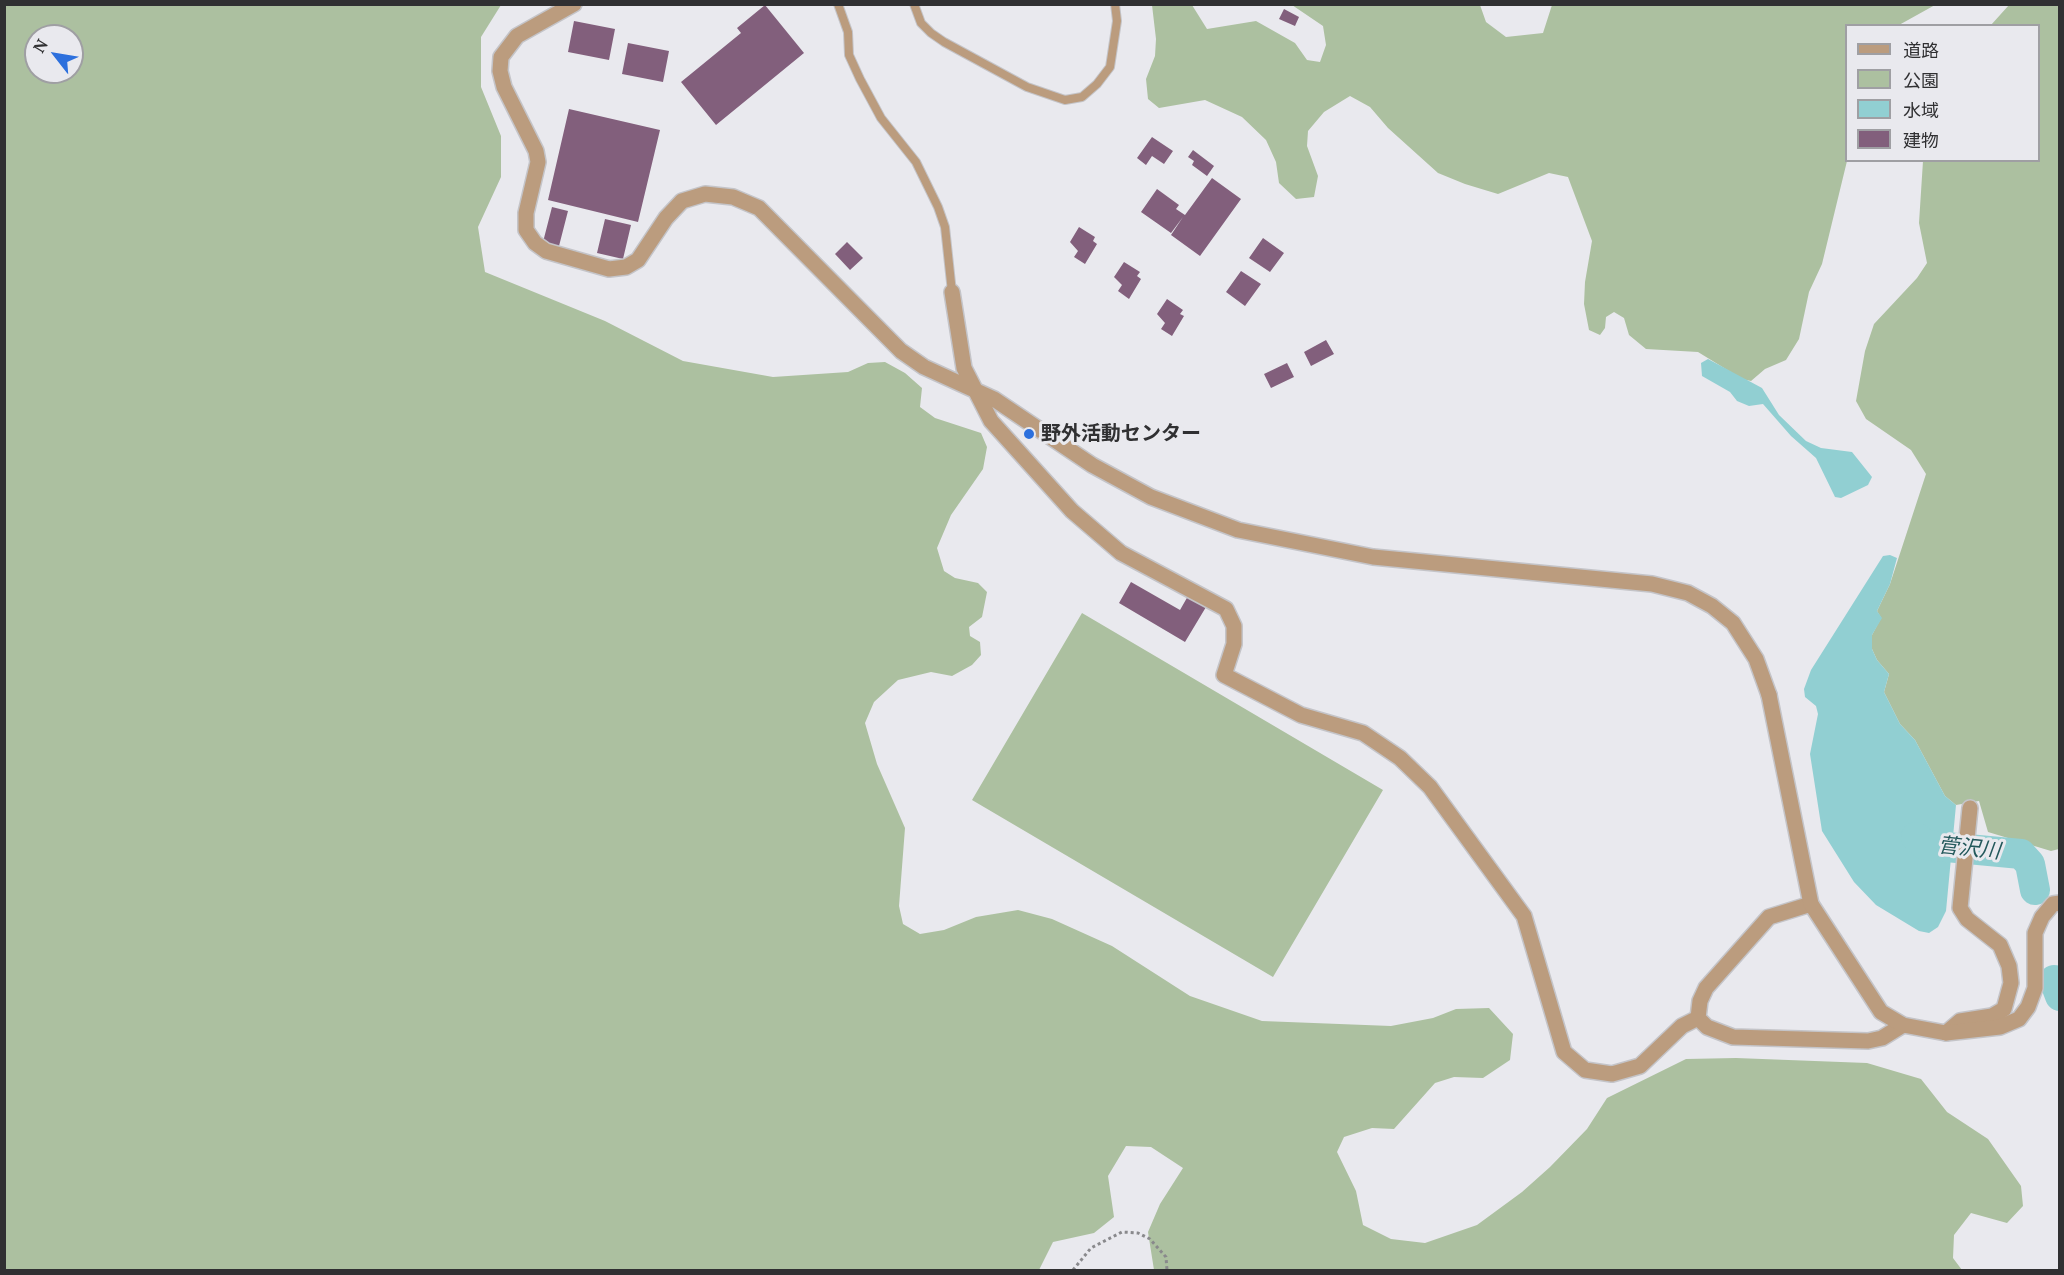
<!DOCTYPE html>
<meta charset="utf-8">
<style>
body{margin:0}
#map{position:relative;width:2064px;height:1275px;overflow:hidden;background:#e9e9ee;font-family:"PT Serif","Noto Sans JP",serif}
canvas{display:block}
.frame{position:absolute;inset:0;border:6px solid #303032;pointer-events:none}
.legend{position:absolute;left:1845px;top:24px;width:195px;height:138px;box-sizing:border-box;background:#e9e9ee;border:2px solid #9f9fa3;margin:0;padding:8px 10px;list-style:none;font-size:18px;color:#303032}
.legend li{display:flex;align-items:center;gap:12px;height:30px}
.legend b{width:30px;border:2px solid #9f9fa3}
.north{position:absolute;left:24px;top:24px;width:60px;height:60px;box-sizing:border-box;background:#e9e9ee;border:2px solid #9f9fa3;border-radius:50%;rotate:301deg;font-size:16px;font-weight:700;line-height:24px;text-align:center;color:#303032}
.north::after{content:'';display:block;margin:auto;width:21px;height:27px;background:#2d70dd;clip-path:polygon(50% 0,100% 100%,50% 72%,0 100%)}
</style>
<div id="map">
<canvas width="2064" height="1275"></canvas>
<div class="frame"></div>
<ul class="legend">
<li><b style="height:8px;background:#bb9c7e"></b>道路</li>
<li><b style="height:16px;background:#acc0a0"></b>公園</li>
<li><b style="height:16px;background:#91cfd2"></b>水域</li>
<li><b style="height:16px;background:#825f7c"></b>建物</li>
</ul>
<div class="north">N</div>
</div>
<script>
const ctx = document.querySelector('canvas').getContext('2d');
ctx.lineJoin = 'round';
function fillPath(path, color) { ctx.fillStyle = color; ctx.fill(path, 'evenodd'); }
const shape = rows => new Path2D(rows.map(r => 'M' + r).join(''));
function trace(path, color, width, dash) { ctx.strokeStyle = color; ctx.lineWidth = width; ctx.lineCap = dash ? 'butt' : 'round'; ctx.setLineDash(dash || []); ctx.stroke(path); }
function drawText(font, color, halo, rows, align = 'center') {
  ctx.font = font + ' "PT Serif","Noto Sans JP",serif'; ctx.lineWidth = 6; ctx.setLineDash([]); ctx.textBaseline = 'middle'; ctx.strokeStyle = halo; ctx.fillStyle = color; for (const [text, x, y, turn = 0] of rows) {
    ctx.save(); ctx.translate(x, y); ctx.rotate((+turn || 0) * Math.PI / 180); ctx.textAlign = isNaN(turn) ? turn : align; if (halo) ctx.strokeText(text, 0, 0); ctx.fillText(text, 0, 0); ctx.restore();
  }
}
fillPath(shape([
 [5,4,501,5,481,37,481,87,501,136,501,177,478,227,485,272,605,321,683,361,773,377,848,372,868,363,885,362,905,373,922,388,920,407,935,418,981,433,987,447,983,469,951,515,937,548,944,571,955,578,978,583,987,592,982,617,969,627,970,636,980,642,981,655,972,665,952,676,931,672,898,680,874,702,865,723,877,764,905,828,899,906,903,924,920,934,944,930,976,917,1018,910,1052,919,1112,946,1190,996,1262,1021,1391,1026,1433,1018,1456,1009,1489,1008,1513,1034,1510,1060,1483,1078,1454,1077,1435,1083,1394,1129,1372,1128,1344,1137,1337,1152,1356,1191,1363,1225,1391,1239,1425,1243,1477,1225,1522,1192,1550,1167,1587,1129,1607,1098,1686,1059,1736,1058,1867,1063,1921,1079,1947,1112,1988,1139,2021,1186,2023,1206,2007,1223,1971,1213,1954,1235,1953,1258,1962,1270,1154,1270,1148,1232,1160,1204,1183,1168,1151,1147,1126,1146,1108,1176,1114,1217,1094,1233,1053,1242,1039,1270,5,1270],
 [36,36,72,36,72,72,36,72],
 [1152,5,1192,5,1207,29,1256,21,1295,43,1307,60,1320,62,1326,45,1323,26,1292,5,1480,5,1486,22,1506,37,1543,33,1552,5,1935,5,1899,25,1846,26,1847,161,1822,264,1809,292,1799,339,1786,360,1765,369,1751,381,1742,379,1698,352,1646,349,1629,335,1624,318,1614,312,1606,317,1605,328,1600,335,1589,330,1584,304,1585,282,1592,241,1568,177,1549,173,1498,194,1465,184,1438,173,1388,128,1370,107,1350,96,1324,112,1308,131,1307,146,1318,176,1314,197,1296,199,1279,183,1276,162,1266,140,1242,117,1205,100,1159,108,1148,99,1146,79,1155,56,1156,39],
 [2009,5,2059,5,2059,849,2051,851,1988,832,1979,801,1956,805,1945,796,1915,740,1900,724,1884,692,1889,674,1877,660,1872,649,1872,635,1881,618,1877,611,1890,584,1926,474,1911,450,1866,419,1856,401,1865,351,1874,324,1917,278,1927,263,1919,223,1923,161,2038,160,2038,26,1991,25],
 [1082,613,1383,790,1273,977,972,800]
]), '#acc0a0');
fillPath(shape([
 [1708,359,1762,388,1779,415,1806,441,1821,448,1852,452,1872,477,1868,485,1841,498,1835,497,1816,458,1791,436,1763,404,1749,406,1737,401,1730,392,1702,376,1701,363],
 [1890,555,1897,558,1890,584,1877,611,1882,618,1872,635,1872,649,1877,660,1889,674,1884,692,1900,724,1915,740,1945,796,1956,805,1946,911,1938,927,1929,933,1919,931,1876,905,1854,882,1822,831,1810,754,1818,714,1816,706,1805,697,1804,689,1811,670,1883,556]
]), '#91cfd2');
trace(shape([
 [1916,837,1925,845,2021,854,2030,864,2035,890],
 [2054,980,2060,996]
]), '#91cfd2', 30);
fillPath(shape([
 [765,5,804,53,716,125,681,82,741,33,737,28],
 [1284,9,1299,17,1295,26,1279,19],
 [574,21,615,29,609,60,568,52],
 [628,43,669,51,663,82,622,74],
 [569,109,660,130,638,222,548,200],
 [1152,137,1173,151,1164,164,1152,156,1146,165,1137,158],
 [1193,150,1214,166,1207,176,1192,165,1194,161,1188,157],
 [1212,178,1241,199,1200,256,1171,235,1183,217,1171,233,1141,212,1157,189,1179,205,1176,209,1185,215],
 [552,207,568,211,559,246,543,242],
 [605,219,631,225,623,259,597,253],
 [1079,227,1095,237,1093,241,1097,244,1085,264,1074,257,1078,251,1070,242],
 [1263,238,1284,253,1270,272,1249,258],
 [847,242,863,258,850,270,835,254],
 [1124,262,1140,272,1137,276,1141,279,1129,299,1118,291,1122,285,1114,277],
 [1241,271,1261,284,1245,306,1226,292],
 [1167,299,1183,310,1180,314,1184,316,1172,336,1161,329,1165,323,1157,314],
 [1326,340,1334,354,1311,366,1304,352],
 [1287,363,1294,377,1271,388,1264,374],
 [1131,582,1180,610,1188,596,1206,607,1185,642,1119,603]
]), '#825f7c');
const service = shape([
 [838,4,848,32,849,55,860,79,881,118,916,162,938,207,945,227,952,292],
 [914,4,921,23,931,33,944,42,1027,87,1065,100,1082,97,1097,84,1110,67,1117,21,1115,4]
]);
const minor = shape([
 [574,4,517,36,501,57,500,71,504,87,536,151,538,162,526,213,526,230,535,243,546,251,609,269,626,267,638,260,666,218,682,201,705,194,733,197,759,208,901,351,924,367,994,399,1092,465,1151,497,1238,530,1373,557,1652,584,1688,593,1712,606,1733,623,1756,659,1769,695],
 [952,292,964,368,991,421,1072,511,1121,553,1226,609,1234,626,1234,644,1224,675,1301,715,1363,733,1400,758,1430,787,1524,916,1564,1052,1585,1070,1612,1074,1640,1066,1682,1026,1698,1018],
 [1698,1018,1707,1027,1733,1037,1868,1041,1882,1038,1903,1025],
 [1698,1018,1700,1001,1706,988,1769,917,1811,904],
 [1946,1033,1960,1021,1992,1016,2004,1009,2011,983,2009,966,2000,945,1967,919,1960,908,1970,808]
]);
const tertiary = shape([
 [1769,695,1811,904,1881,1012,1903,1025,1946,1033,2000,1027,2019,1019,2028,1007,2035,988,2035,933,2042,917,2053,904,2060,903]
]);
trace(service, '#c4c4c8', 10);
trace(minor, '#c4c4c8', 18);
trace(tertiary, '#c4c4c8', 18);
trace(shape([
 [1073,1270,1091,1248,1122,1232,1138,1233,1150,1239,1166,1257,1167,1270]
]), '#89898c', 3, [3, 3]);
trace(service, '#bb9c7e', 8);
trace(minor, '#bb9c7e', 15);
trace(tertiary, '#bb9c7e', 15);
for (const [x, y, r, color] of [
 [1029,434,6,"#2d70dd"]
]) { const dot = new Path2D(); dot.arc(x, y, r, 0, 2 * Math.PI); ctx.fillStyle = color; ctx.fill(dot); trace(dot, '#e9e9ee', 2); }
drawText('bold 20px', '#303032', '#e9e9ee', [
 ["野外活動センター",1041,434]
], 'left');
drawText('italic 21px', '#23585b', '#e9e9ee', [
 ["菅沢川",1969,849,6]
]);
</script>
